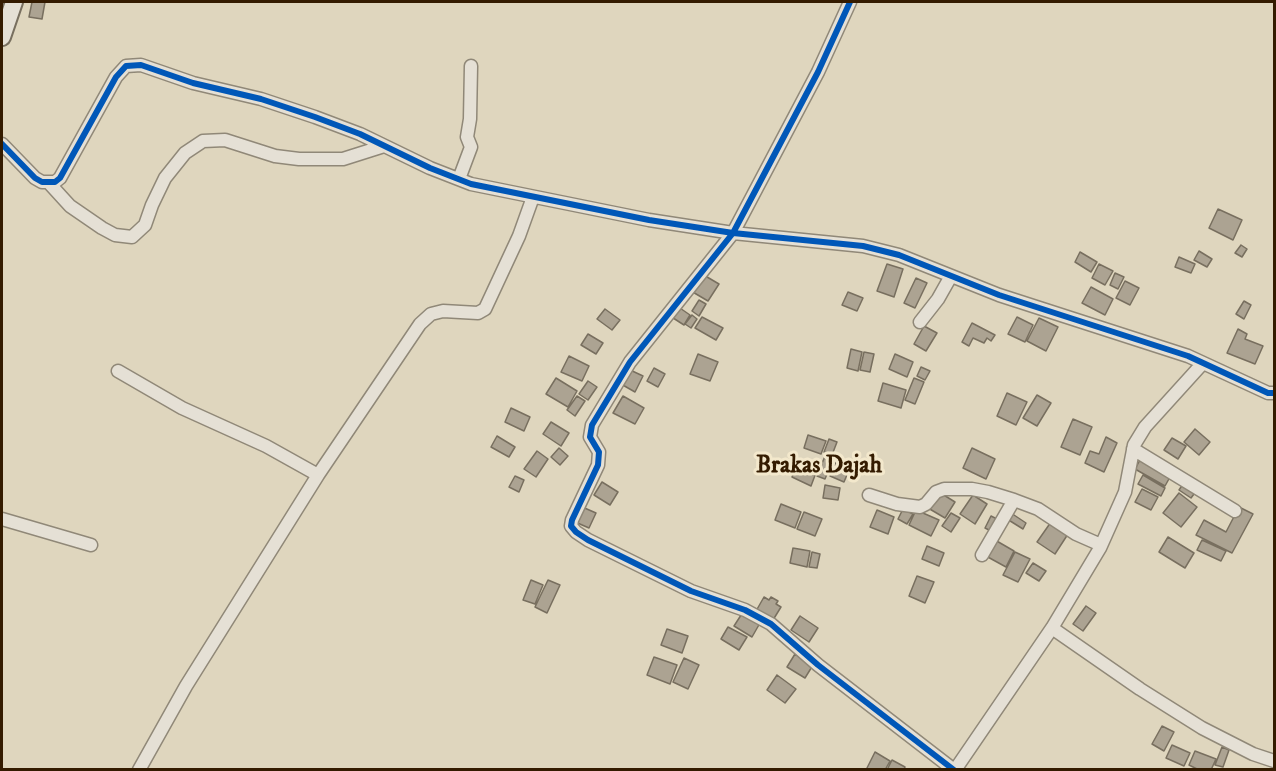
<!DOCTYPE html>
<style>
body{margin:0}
#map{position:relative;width:1276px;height:771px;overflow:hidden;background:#dfd6be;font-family:"IM FELL DW Pica",serif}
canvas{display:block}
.frame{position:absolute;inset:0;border:3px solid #341b00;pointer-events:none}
</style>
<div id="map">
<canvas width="1276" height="771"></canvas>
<div class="frame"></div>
</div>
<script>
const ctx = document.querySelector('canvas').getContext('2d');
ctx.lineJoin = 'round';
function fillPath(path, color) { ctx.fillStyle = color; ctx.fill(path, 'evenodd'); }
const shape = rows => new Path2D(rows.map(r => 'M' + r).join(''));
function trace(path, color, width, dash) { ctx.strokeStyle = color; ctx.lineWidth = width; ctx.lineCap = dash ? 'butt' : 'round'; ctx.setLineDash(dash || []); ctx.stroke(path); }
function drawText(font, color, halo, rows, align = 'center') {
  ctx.font = font + ' "IM FELL DW Pica",serif'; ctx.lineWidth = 6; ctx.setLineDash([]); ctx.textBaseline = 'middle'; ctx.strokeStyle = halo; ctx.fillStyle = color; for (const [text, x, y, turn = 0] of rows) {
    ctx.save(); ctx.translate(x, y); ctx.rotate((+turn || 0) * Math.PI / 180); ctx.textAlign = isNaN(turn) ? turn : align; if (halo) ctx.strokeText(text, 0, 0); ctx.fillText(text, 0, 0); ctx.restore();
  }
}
const building = shape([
 [32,2,45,2,42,19,29,17,32,2],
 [1218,209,1242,220,1233,240,1209,228,1218,209],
 [1241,245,1247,249,1242,257,1235,253,1241,245],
 [1199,251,1212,259,1207,267,1194,260,1199,251],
 [1080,252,1097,262,1091,272,1075,262,1080,252],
 [1179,257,1195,264,1191,273,1175,267,1179,257],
 [887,264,903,269,894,297,877,291,887,264],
 [1099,264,1113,271,1105,285,1092,278,1099,264],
 [1115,273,1124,277,1118,289,1110,285,1115,273],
 [702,274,719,284,708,301,691,291,702,274],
 [916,278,927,283,915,308,904,303,916,278],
 [1125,281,1139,288,1130,305,1116,298,1125,281],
 [1091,287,1113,299,1105,315,1082,303,1091,287],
 [848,292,863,298,857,311,842,305,848,292],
 [699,300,706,304,699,316,692,311,699,300],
 [1244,301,1251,305,1244,319,1236,314,1244,301],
 [677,306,690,315,684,325,670,316,677,306],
 [605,309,620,320,612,330,597,319,605,309],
 [692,315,697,319,691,328,685,324,692,315],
 [702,317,723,328,716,340,695,328,702,317],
 [1017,317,1033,325,1025,342,1008,334,1017,317],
 [1039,318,1058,327,1046,351,1027,341,1039,318],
 [972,323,995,335,991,341,987,338,984,343,973,338,969,346,962,342,972,323],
 [924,326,937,333,926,351,914,344,924,326],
 [1238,329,1247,334,1245,339,1263,346,1255,364,1227,353,1238,329],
 [588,334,603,343,596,354,581,345,588,334],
 [851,349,862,352,858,371,847,368,851,349],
 [864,352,874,354,870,372,860,370,864,352],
 [698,354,718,362,710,381,690,374,698,354],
 [895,354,913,362,907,377,889,369,895,354],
 [569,356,589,366,582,381,561,372,569,356],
 [921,367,930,371,925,380,917,376,921,367],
 [654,368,665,374,658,387,647,381,654,368],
 [628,369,643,376,635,392,621,384,628,369],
 [556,378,577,391,568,407,546,394,556,378],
 [914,378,924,382,915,404,905,400,914,378],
 [588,381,597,387,588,400,579,394,588,381],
 [883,383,906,390,901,408,878,401,883,383],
 [1007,393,1027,402,1016,425,997,416,1007,393],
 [1037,395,1051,403,1037,426,1023,418,1037,395],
 [577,396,585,401,575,416,567,410,577,396],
 [623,396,644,408,635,424,613,413,623,396],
 [511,408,530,417,524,431,505,422,511,408],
 [1073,419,1092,427,1080,455,1061,447,1073,419],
 [551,422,569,433,561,446,543,434,551,422],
 [1195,429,1210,442,1199,455,1184,442,1195,429],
 [808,435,826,441,821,454,804,448,808,435],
 [497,436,515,447,509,457,491,447,497,436],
 [1106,437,1117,443,1104,472,1085,463,1090,451,1099,454,1106,437],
 [1172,438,1186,446,1178,459,1164,450,1172,438],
 [829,439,837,442,832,455,824,452,829,439],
 [559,448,568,456,560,465,551,457,559,448],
 [972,448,995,459,986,479,963,468,972,448],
 [537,451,548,459,536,477,524,469,537,451],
 [825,456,833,459,825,479,817,476,825,456],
 [1140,460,1170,477,1165,486,1135,469,1140,460],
 [798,462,817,470,811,486,792,477,798,462],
 [835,463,849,470,844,482,830,476,835,463],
 [1143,475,1165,488,1161,496,1138,484,1143,475],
 [515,476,524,480,519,492,509,487,515,476],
 [1185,481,1197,490,1191,498,1179,490,1185,481],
 [602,482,618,492,610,505,594,495,602,482],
 [825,485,840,488,838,500,823,498,825,485],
 [1142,489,1158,497,1151,510,1135,502,1142,489],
 [939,492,955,502,945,518,928,508,939,492],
 [1179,493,1197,507,1181,527,1163,513,1179,493],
 [973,495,987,504,975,524,960,514,973,495],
 [781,504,801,512,795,528,775,520,781,504],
 [580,506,596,513,589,528,573,521,580,506],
 [1239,507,1253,514,1232,553,1196,535,1204,520,1226,532,1239,507],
 [903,509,913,514,907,524,898,519,903,509],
 [877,510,894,517,888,534,870,527,877,510],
 [916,510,939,520,931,536,909,525,916,510],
 [804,512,822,519,815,536,797,529,804,512],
 [951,513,960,518,951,532,942,526,951,513],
 [1011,513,1026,523,1023,529,1007,519,1011,513],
 [991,516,1001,521,995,533,985,528,991,516],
 [1051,522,1068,534,1055,554,1037,542,1051,522],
 [1168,537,1194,553,1185,568,1159,552,1168,537],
 [995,540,1014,551,1006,567,986,556,995,540],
 [1202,540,1226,551,1221,561,1197,550,1202,540],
 [927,546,944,553,939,566,922,559,927,546],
 [793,548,810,551,807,567,790,563,793,548],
 [812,552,820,554,817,568,809,567,812,552],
 [1015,552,1030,559,1018,582,1003,575,1015,552],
 [1033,563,1046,571,1039,581,1026,573,1033,563],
 [917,576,934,582,925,603,909,596,917,576],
 [531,580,543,585,535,604,523,600,531,580],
 [548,580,560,585,547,613,535,607,548,580],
 [764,597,769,600,771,597,778,601,776,604,781,607,773,620,756,611,764,597],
 [1086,606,1096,613,1083,631,1073,624,1086,606],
 [743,612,760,623,752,637,734,626,743,612],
 [800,616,818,628,809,642,791,630,800,616],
 [728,627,747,637,739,650,721,639,728,627],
 [667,629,688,636,682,653,661,645,667,629],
 [795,654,813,665,805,678,787,667,795,654],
 [654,657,677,665,670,684,647,675,654,657],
 [684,658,699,665,688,689,673,682,684,658],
 [777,675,796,689,785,703,767,690,777,675],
 [1162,726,1174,732,1164,751,1152,744,1162,726],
 [1172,745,1190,753,1184,766,1166,758,1172,745],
 [1222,747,1229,750,1223,767,1215,765,1222,747],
 [1195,751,1216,759,1211,770,1199,770,1189,765,1195,751],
 [875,752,890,761,885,770,866,770,875,752],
 [892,760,905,767,904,770,887,770,892,760]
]);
fillPath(building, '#aca392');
trace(building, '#786f5f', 1.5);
const street = shape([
 [850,2,818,72,733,233,630,362,592,425,590,437,599,452,598,465,572,520,571,526,576,532,588,540,691,591,745,610,771,624,818,665,954,770],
 [2,144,35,178,42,182,55,182,60,178,116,77,126,66,141,65,193,83,261,99,315,117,360,134,430,168,471,184,649,220,733,233,863,246,899,255,999,295,1188,356,1268,393,1274,393],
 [459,179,471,147,467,137,470,119,471,66],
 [49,183,70,206,102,228,115,235,132,237,145,225,152,205,165,178,185,153,203,141,225,140,275,156,299,159,343,159,384,146],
 [920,322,938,299,951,276],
 [118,371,182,408,266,446,318,475],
 [1133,449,1235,511],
 [869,495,897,504,920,507,926,504,936,492,944,489,972,489,988,492,1014,500,1038,509,1076,534,1101,545],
 [2,519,91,545],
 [982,555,1014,500],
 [1052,628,1140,689,1202,728,1253,754,1274,761],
 [139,770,186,686,318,475,420,324,431,314,443,311,478,313,485,309,519,236,533,197],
 [955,770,1052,628,1100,548,1125,492,1134,445,1145,427,1203,363]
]);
const secondary = shape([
 [2,37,14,2]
]);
trace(street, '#908878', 15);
trace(secondary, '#786f5f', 20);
trace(street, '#e5e0d5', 12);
trace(secondary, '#e5e0d5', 16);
trace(shape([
 [850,2,818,72,733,233,630,362,592,425,590,437,599,452,598,465,572,520,571,526,576,532,588,540,691,591,745,610,771,624,818,665,954,770],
 [2,144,35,178,42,182,55,182,60,178,116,77,126,66,141,65,193,83,261,99,315,117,360,134,430,168,471,184,649,220,733,233,863,246,899,255,999,295,1188,356,1268,393,1274,393]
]), '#0057b8', 6);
drawText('bold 24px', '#341b00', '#f3e8cc', [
 ["Brakas Dajah",819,467]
]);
</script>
